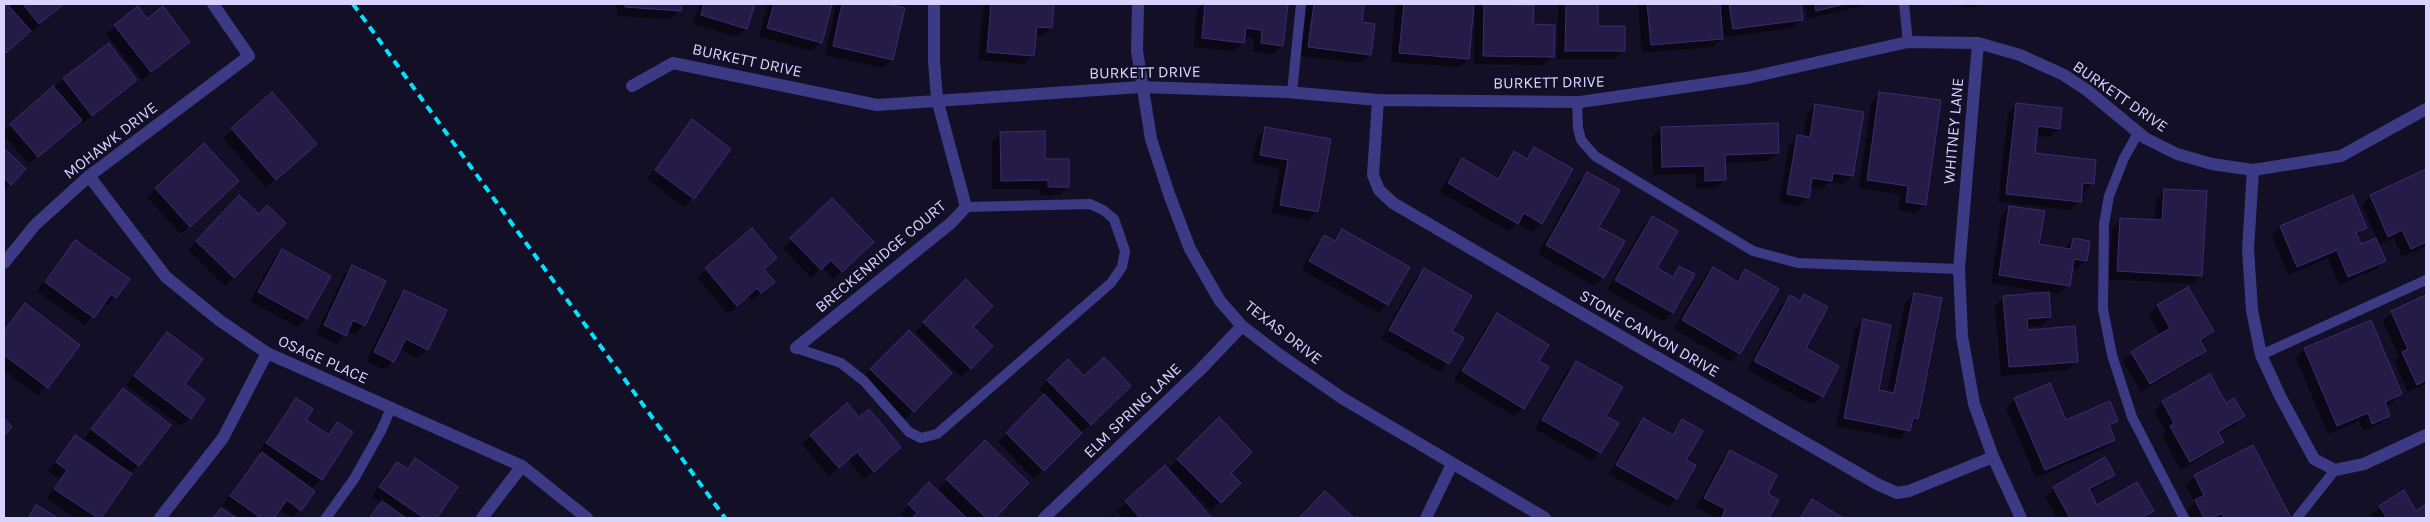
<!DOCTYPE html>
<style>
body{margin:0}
#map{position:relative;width:2430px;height:522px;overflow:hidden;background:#130f26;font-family:Karla,sans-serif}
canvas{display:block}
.frame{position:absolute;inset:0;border:5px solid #d9d4ff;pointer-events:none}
</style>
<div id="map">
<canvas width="2430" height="522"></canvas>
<div class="frame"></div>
</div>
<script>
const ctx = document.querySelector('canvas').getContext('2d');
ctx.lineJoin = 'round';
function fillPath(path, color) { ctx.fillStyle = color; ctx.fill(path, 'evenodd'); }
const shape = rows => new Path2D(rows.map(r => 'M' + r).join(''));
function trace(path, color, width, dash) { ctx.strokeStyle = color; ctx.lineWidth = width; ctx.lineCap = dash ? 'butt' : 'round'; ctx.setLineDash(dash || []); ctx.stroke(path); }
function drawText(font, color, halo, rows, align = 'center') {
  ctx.font = font + ' Karla,sans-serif'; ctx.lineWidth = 4; ctx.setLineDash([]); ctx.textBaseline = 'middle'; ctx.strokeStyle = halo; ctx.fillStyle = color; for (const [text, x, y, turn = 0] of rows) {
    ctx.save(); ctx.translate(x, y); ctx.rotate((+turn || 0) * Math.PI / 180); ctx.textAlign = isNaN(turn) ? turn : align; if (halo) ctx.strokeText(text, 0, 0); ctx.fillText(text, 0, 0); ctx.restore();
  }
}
fillPath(shape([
 [4,4,64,4,4,55],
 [617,4,680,4,680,10,671,19,617,16],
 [699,4,753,4,746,28,737,37,693,24],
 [768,4,831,4,821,42,812,51,759,37],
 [836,4,882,4,904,9,892,59,883,68,825,55],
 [984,4,1053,4,1051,28,1042,36,1034,36,1033,55,1024,64,978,60],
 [1204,4,1287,4,1282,45,1273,54,1253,52,1254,39,1243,37,1243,42,1234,51,1194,47,1197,10],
 [1307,4,1363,4,1360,23,1370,55,1361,63,1300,56],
 [1396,4,1472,5,1468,59,1459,67,1391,62],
 [1475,4,1518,4,1553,56,1544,65,1474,64],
 [1558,4,1611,4,1597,4,1597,27,1623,50,1615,59,1557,59],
 [1638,4,1800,4,1802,20,1793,28,1724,37,1723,30,1721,30,1722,39,1713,47,1642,53],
 [1804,4,1870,4,1808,19],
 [1947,4,1980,4,1976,8],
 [138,8,147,20,189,41,142,80,106,34],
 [108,45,136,80,82,124,80,120,29,164,4,135,4,132,64,79],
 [1880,93,1925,204,1916,213,1898,210,1900,194,1859,188,1871,102],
 [272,94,307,152,266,187,223,138],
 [1816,105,1852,176,1843,184,1829,182,1822,189,1810,187,1808,197,1799,206,1779,202,1789,145,1798,136,1803,137,1807,114],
 [2017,105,2059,128,2050,137,2035,136,2033,154,2093,183,2084,192,2081,192,2080,201,2071,210,1998,202,2008,113],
 [692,121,693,198,684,207,647,179],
 [1266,128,1330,140,1317,211,1308,220,1272,213,1280,168,1252,163,1257,137],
 [1661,128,1778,153,1769,161,1724,163,1725,179,1716,188,1697,189,1696,174,1653,175,1652,137],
 [1001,133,1044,160,1068,187,1059,195,1040,195,1039,189,992,189,992,142],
 [204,145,229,190,181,234,147,197],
 [1535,148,1541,223,1532,232,1517,223,1509,231,1440,192,1454,168,1462,160,1496,179,1506,161,1515,153,1525,159],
 [4,150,24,169,4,190],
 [2426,171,2426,246,2402,257,2394,238,2378,245,2384,260,2376,269,2339,285,2328,258,2288,275,2272,236,2280,227,2366,228,2356,237,2360,246,2377,239,2362,205,2370,196],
 [1587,173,1603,277,1594,286,1538,254,1578,182],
 [2165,190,2201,275,2192,284,2109,279,2112,228,2120,220,2155,221,2156,199],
 [832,200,863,251,833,279,822,267,811,278,783,248],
 [230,206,234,277,225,286,188,250],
 [2010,207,2038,245,2065,248,2073,240,2085,261,2077,269,2071,268,2069,285,2060,294,2048,292,2050,317,2041,326,2026,327,2026,332,2077,361,2068,370,2001,376,1995,306,2004,297,2048,293,1991,283,2001,216],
 [1652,217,1655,268,1670,277,1680,267,1693,275,1672,313,1663,321,1607,290,1643,226],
 [1342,230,1387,304,1379,313,1302,270,1315,245,1324,236,1332,241],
 [75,241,115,297,107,306,103,303,84,325,37,291],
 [282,250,329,276,306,318,297,327,250,301,273,259],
 [775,258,763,270,773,282,752,301,748,296,728,314,697,277,706,269],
 [353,266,364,325,355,334,347,330,337,344,316,334,344,275],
 [1713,269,1735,282,1745,270,1739,353,1731,362,1674,329,1704,277],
 [1424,270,1450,332,1448,363,1440,372,1381,339,1415,279],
 [966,281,971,327,991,346,961,377,915,332],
 [2187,289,2213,331,2200,343,2205,351,2196,359,2141,392,2123,361,2132,353,2160,335,2149,315,2157,306],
 [404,291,427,349,418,358,399,349,393,361,385,370,366,361,396,300],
 [1914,294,1917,418,1900,439,1836,426,1855,329,1864,320,1877,391,1887,393,1905,303],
 [1804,295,1804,348,1838,367,1822,397,1813,405,1747,370,1781,305,1790,297,1798,301],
 [2426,296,2426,384,2408,392,2394,361,2399,356,2383,321,2392,312],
 [25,305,79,345,38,396,4,370,4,330],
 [1497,315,1537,362,1523,408,1514,416,1454,380,1488,324],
 [909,331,950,373,904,420,862,378],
 [167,334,183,384,190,418,181,426,126,385],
 [2305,349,2401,394,2392,403,2385,406,2389,416,2380,424,2364,431,2359,421,2328,434,2296,358],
 [1068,361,1084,378,1129,386,1034,479,998,442,1045,395,1039,389],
 [1576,362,1605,416,1600,452,1592,461,1535,429,1567,371],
 [2209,376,2226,404,2243,416,2235,425,2218,435,2222,442,2213,451,2181,470,2162,436,2166,432,2154,411,2163,402],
 [123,390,138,465,129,474,100,518,76,518,47,498,60,479,48,471,75,436,105,457,106,455,84,438],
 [296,399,304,420,327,435,338,424,321,479,311,489,300,510,292,518,279,509,272,518,240,518,222,505,261,454,259,452,288,408],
 [2015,399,2065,421,2116,421,2109,428,2114,440,2105,448,2036,478,2006,408],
 [859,419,891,456,864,479,848,460,829,476,802,444,811,436],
 [1219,419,1229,473,1239,483,1211,511,1169,468],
 [1643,420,1670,435,1682,421,1684,460,1676,498,1668,507,1609,474,1634,428],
 [985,442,1027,483,993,518,968,518,939,489],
 [1730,452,1766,494,1777,500,1768,518,1717,518,1696,507,1722,460],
 [415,459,456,488,435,518,368,518,381,503,372,496,388,472,397,463,406,469],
 [1165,467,1210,518,1123,518,1117,511],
 [2114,474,2105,483,2089,492,2097,506,2152,511,2145,518,2057,518,2045,497,2054,488],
 [2195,476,2289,518,2191,518,2187,510,2195,502,2186,485],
 [929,484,964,518,905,518,900,514],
 [1325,493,1352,518,1300,518],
 [1812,501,1840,518,1798,518],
 [2426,506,2426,518,2373,518,2371,515,2380,507,2416,512],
 [36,507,55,518,26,518],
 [1113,514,1117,518,1108,518]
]), '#0007');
const building = shape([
 [4,4,7,4,31,31,6,53,4,50,4,4],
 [23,4,64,4,39,24,23,4],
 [625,4,682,4,681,11,625,7,625,4],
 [704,4,755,4,747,29,701,15,704,4],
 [774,4,832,4,822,43,767,28,774,4],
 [842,4,888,4,905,8,893,60,833,46,842,4],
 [991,4,1054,4,1052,28,1037,27,1034,56,987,52,991,4],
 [1205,4,1288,4,1283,46,1261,43,1262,30,1246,28,1244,43,1202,38,1205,4],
 [1314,4,1364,4,1362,22,1375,24,1371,55,1308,47,1314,4],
 [1404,4,1474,4,1469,59,1399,53,1404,4],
 [1484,4,1534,5,1533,24,1555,25,1554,57,1483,56,1484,4],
 [1566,4,1598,4,1598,26,1625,26,1625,51,1565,51,1566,4],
 [1647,4,1720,4,1723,39,1651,45,1647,4],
 [1729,4,1801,4,1803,20,1733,29,1729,4],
 [1815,4,1845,4,1816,11,1815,4],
 [138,6,147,19,163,6,190,42,151,72,114,25,138,6],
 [109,43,137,80,92,116,63,78,109,43],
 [53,86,82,120,38,157,10,124,53,86],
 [272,92,317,144,276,180,231,128,272,92],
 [1879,92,1941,100,1926,205,1906,202,1908,186,1867,180,1879,92],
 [2016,103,2062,108,2060,129,2038,126,2035,153,2096,160,2094,184,2083,183,2081,202,2006,194,2016,103],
 [1815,104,1864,112,1853,176,1833,173,1832,181,1812,178,1809,198,1787,194,1797,135,1810,137,1815,104],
 [692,119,731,149,694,199,655,170,692,119],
 [1778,123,1779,153,1725,155,1726,180,1705,181,1705,166,1662,167,1661,127,1778,123],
 [1265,127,1331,139,1318,212,1280,205,1288,160,1260,155,1265,127],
 [1045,131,1045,159,1069,159,1069,187,1048,187,1048,180,1001,181,1000,132,1045,131],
 [204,143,239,181,190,227,155,188,204,143],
 [1534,147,1573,169,1542,224,1524,213,1518,224,1448,183,1462,158,1498,179,1514,151,1527,159,1534,147],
 [4,148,26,169,11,185,4,178,4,148],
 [2426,169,2426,242,2411,249,2402,230,2388,237,2370,195,2426,169],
 [1587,172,1620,190,1599,227,1625,241,1604,278,1546,245,1587,172],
 [2164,189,2207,191,2202,276,2117,271,2120,218,2162,220,2164,189],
 [239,195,259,214,267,205,286,223,234,278,196,241,239,195],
 [2353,195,2367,228,2356,233,2361,244,2376,238,2386,261,2348,277,2337,250,2297,267,2280,226,2353,195],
 [832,198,874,242,842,272,831,260,821,270,790,238,832,198],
 [2009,206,2045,211,2039,244,2071,249,2073,238,2090,241,2087,261,2074,259,2070,286,1999,275,2009,206],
 [1652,216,1678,231,1657,268,1673,277,1679,266,1695,274,1673,313,1615,280,1652,216],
 [752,228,777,258,764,269,775,282,761,293,757,288,737,306,705,268,752,228],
 [1342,229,1410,267,1388,305,1309,261,1324,235,1335,241,1342,229],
 [75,240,130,279,116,298,111,294,94,318,45,282,75,240],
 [282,249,331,276,307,319,258,292,282,249],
 [352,265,386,281,365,326,353,320,346,336,324,325,352,265],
 [1713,267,1738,282,1745,269,1779,289,1740,354,1682,320,1713,267],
 [1424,268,1472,296,1452,331,1464,338,1449,364,1389,330,1424,268],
 [966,279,993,306,973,327,993,346,971,369,923,322,966,279],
 [2188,287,2214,331,2200,340,2206,351,2150,384,2131,352,2170,328,2157,305,2188,287],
 [404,290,447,310,428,350,406,339,394,362,374,352,404,290],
 [2049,292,2051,317,2027,319,2028,330,2075,326,2078,362,2009,367,2003,296,2049,292],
 [1914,293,1942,298,1918,419,1913,418,1910,431,1844,418,1863,319,1891,325,1879,390,1894,393,1914,293],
 [1804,294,1828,307,1806,348,1839,366,1823,397,1754,361,1790,295,1800,301,1804,294],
 [2426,295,2426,380,2417,385,2402,352,2408,349,2391,311,2426,295],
 [25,303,80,345,48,388,4,355,4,331,25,303],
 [1497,313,1549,345,1539,361,1549,367,1524,409,1462,371,1497,313],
 [2371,320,2402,394,2385,402,2390,416,2372,424,2368,413,2337,426,2304,348,2371,320],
 [909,330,952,373,914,412,870,369,909,330],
 [167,332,203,359,185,384,205,399,191,419,134,376,167,332],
 [1104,357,1131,386,1091,425,1047,380,1068,359,1084,376,1104,357],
 [1576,361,1623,387,1606,416,1619,423,1601,453,1542,420,1576,361],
 [2210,374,2226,403,2234,398,2245,416,2218,432,2224,442,2190,462,2170,426,2174,423,2162,401,2210,374],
 [2050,383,2066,420,2110,401,2118,421,2109,425,2115,440,2045,470,2014,398,2050,383],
 [123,388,171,425,139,466,91,429,123,388],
 [1044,394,1082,433,1044,471,1006,433,1044,394],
 [296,398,313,409,306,420,329,435,337,422,353,432,322,480,266,443,296,398],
 [847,403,859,417,869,409,901,447,874,472,857,452,839,468,810,435,847,403],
 [1219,417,1252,452,1231,473,1241,483,1221,503,1177,459,1219,417],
 [4,418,12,427,4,436,4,418],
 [1643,418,1673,435,1682,419,1703,431,1686,460,1696,465,1677,499,1616,465,1643,418],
 [75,435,132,474,101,518,98,518,54,489,67,470,56,462,75,435],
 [985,440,1029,483,995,518,986,518,946,479,985,440],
 [2253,445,2291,518,2224,518,2222,513,2212,518,2204,518,2195,500,2204,495,2194,475,2253,445],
 [1730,450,1777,475,1768,494,1779,500,1769,518,1722,518,1725,509,1704,498,1730,450],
 [262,452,315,491,301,511,287,500,274,518,261,518,230,496,262,452],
 [2105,457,2115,475,2089,489,2097,505,2137,482,2154,511,2141,518,2070,518,2053,487,2105,457],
 [415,458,458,487,437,518,424,518,379,487,397,462,408,469,415,458],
 [1165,465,1212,518,1140,518,1125,501,1165,465],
 [929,482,966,518,912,518,917,513,908,504,929,482],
 [2404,490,2416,511,2426,504,2426,518,2387,518,2379,506,2404,490],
 [1325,491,1354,518,1299,518,1325,491],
 [1812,499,1843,518,1800,518,1812,499],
 [382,501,406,518,369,518,382,501],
 [36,505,58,518,28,518,36,505],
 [221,508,236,518,213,518,221,508]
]);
fillPath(building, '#241b47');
trace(building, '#3b2d73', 1);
trace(shape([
 [1904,4,1908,42],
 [1292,92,1301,4],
 [1577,102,1578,128,1581,140,1595,156,1753,251,1798,263,1959,269],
 [2138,133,2124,158,2109,196,2104,224,2103,309,2112,355,2132,417,2184,518],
 [796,348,841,363,864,381,909,432,921,438,937,434,1111,283,1122,267,1125,251,1114,219,1103,210,1090,204,966,207],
 [2261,355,2426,280],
 [326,518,354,479,381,431,391,408],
 [2297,518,2335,470]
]), '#3d3a85', 10);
trace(shape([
 [1978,43,1959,269,1962,336,1974,404,1993,457,2021,518],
 [632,86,673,63,877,105,1141,87,1287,92,1378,100,1580,102,1747,78,1908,42,1978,43,2020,55,2064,75,2088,91,2145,138,2177,154,2212,164,2253,170,2341,156,2426,109],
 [1378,100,1373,175,1379,190,1393,203,1646,351,1877,484,1897,493,1909,491,1993,457],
 [2253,170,2248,249,2252,310,2261,355,2280,396,2314,459,2335,470,2364,464,2426,435],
 [89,176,166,277,219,320,267,353,522,466,587,518],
 [4,263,35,225,89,176,249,56,213,4],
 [796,348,951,223,966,207,937,99,934,61,934,4],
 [160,518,223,438,267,353],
 [482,518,522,466],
 [1044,518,1201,369,1242,326],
 [1426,518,1452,464]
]), '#3d3a85', 12);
trace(shape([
 [1138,4,1137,51,1151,139,1169,194,1190,249,1220,301,1242,326,1280,355,1342,398,1545,518]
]), '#3d3a85', 12);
trace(shape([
 [353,4,725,518]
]), '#00e5ff', 4, [8, 6]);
drawText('16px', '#d9d4ff', '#130f26', [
 ["BURKETT DRIVE",747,61,12],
 ["BURKETT DRIVE",1145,73,-1],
 ["BURKETT DRIVE",1549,83,-1],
 ["BURKETT DRIVE",2120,97,35],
 ["WHITNEY LANE",1954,131,-85],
 ["MOHAWK DRIVE",111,141,-38],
 ["BRECKENRIDGE COURT",881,257,-40],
 ["TEXAS DRIVE",1283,333,38],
 ["STONE CANYON DRIVE",1649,334,30],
 ["OSAGE PLACE",323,360,24],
 ["ELM SPRING LANE",1133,411,-44]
]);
</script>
